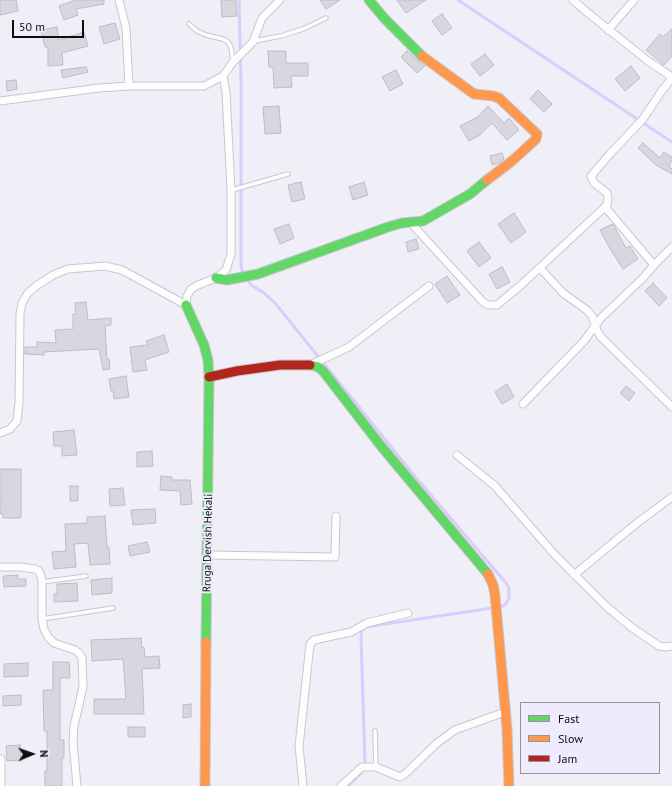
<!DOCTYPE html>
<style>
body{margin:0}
#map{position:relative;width:672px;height:786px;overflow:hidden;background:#f0eff8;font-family:"PT Sans",sans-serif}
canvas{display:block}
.legend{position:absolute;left:520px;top:702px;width:140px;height:72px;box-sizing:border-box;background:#edebfc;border:1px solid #94929f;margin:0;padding:5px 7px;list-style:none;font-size:12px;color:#0e0d13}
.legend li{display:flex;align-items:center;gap:8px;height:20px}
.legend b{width:20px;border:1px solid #94929f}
.north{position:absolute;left:12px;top:734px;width:40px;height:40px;-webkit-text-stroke:3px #edebfc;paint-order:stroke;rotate:88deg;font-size:11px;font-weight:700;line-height:16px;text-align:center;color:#0e0d13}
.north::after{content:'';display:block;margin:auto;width:14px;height:18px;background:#0e0d13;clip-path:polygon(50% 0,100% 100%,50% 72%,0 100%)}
.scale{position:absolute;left:12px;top:20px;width:72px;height:18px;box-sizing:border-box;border:2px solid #0e0d13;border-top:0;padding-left:5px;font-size:12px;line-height:14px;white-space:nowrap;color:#0e0d13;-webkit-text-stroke:3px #edebfc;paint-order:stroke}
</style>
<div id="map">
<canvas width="672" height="786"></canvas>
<ul class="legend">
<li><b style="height:5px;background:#63d668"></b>Fast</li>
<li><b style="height:5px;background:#ff974d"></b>Slow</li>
<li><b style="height:5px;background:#b3261e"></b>Jam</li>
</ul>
<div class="north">N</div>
<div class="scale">50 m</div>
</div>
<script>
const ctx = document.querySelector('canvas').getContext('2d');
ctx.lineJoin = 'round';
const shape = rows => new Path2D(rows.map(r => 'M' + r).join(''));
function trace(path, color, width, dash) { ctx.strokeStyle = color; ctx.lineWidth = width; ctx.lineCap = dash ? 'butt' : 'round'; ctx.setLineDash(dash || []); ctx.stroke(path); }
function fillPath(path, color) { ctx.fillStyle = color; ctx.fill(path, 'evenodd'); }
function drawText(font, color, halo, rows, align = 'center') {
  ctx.font = font + ' "PT Sans",sans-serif'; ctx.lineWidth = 4; ctx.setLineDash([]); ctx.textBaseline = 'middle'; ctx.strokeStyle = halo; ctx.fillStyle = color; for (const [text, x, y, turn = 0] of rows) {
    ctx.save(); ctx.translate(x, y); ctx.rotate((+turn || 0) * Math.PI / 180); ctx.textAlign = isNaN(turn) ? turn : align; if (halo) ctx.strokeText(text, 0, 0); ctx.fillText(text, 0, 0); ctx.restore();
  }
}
trace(shape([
 [239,0,241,79,241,267,243,273,251,285,264,293,275,303,413,474,506,583,509,588,509,598,505,605,500,607],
 [458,0,672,142],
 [365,767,361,637,362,629,366,627,492,608],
 [348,786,362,772]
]), '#d7cefd', 3);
const building = shape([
 [0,0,16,0,18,11,0,15,0,0],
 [76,0,104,0,104,4,76,9,78,15,64,20,59,6,76,0],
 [221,0,236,0,237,16,222,17,221,0],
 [320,0,340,0,326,9,320,0],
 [397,0,426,0,406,13,397,0],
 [442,14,452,28,442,35,432,21,442,14],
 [115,23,120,39,104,44,99,27,115,23],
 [57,27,59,40,84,32,88,46,62,53,63,65,48,66,48,47,45,47,41,30,57,27],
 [672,29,672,56,664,65,646,50,660,34,663,37,672,29],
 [268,51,286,51,286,63,308,63,308,76,291,76,292,87,274,88,273,67,269,67,268,51],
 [407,51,425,66,417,73,401,57,407,51],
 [485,54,494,65,480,76,471,64,485,54],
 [631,66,640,78,625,91,615,79,631,66],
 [86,67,88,72,63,78,61,70,86,67],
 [396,70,403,84,390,91,382,77,396,70],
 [16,80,17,89,7,91,6,81,16,80],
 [538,90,552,104,544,112,530,99,538,90],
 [279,106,281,133,265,134,263,107,279,106],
 [488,106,504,123,509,118,519,130,507,140,492,123,480,135,469,141,460,126,478,117,488,106],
 [643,143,660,158,664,152,672,157,672,160,669,166,672,169,672,174,656,165,638,148,643,143],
 [502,153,504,159,499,163,492,165,490,156,502,153],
 [301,182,305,199,292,202,288,185,301,182],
 [364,182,368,195,353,200,349,187,364,182],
 [514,213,526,232,511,243,498,224,514,213],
 [289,224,294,238,280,244,274,229,289,224],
 [613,224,626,248,630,246,638,259,623,269,609,247,600,230,613,224],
 [416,239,419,249,408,252,406,242,416,239],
 [479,242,491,258,479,267,467,251,479,242],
 [502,267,510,282,497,289,489,274,502,267],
 [447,276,460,295,447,303,435,284,447,276],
 [653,283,667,298,659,306,645,291,653,283],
 [86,302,88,320,111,318,111,325,105,326,107,359,109,359,110,369,103,370,99,349,44,352,44,355,25,354,25,347,37,347,37,342,56,343,55,330,73,329,73,314,76,314,75,303,86,302],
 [164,335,169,352,145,360,147,370,133,372,130,347,148,345,146,341,164,335],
 [126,376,129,397,114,399,113,391,111,391,109,379,126,376],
 [507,384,514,397,502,404,495,392,507,384],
 [626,386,635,393,629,401,620,393,626,386],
 [74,430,77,455,62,456,62,446,54,446,53,432,74,430],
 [152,451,153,466,137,467,137,452,152,451],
 [1,469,21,469,21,518,3,518,3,514,0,514,0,501,1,501,1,469],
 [161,476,172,477,172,480,190,480,192,504,181,505,180,491,160,490,161,476],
 [70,486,78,486,78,501,70,501,70,486],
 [123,488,125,505,110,506,109,489,123,488],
 [155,509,156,523,133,525,131,510,155,509],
 [105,516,107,547,109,547,110,564,90,565,88,543,74,544,76,567,54,569,52,552,66,551,65,524,87,523,87,517,105,516],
 [147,542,150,552,130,556,128,546,147,542],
 [18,575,18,579,26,579,26,586,4,587,3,576,18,575],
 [112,578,112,593,92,595,91,580,112,578],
 [77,583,78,601,54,602,54,594,57,594,57,584,77,583],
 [141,638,142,648,144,647,145,657,159,656,160,668,142,669,144,714,94,714,94,699,126,699,123,659,92,661,91,640,141,638],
 [53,662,69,662,70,678,60,678,60,740,64,740,64,758,62,758,62,786,45,786,45,771,47,771,47,731,44,731,43,690,53,690,53,662],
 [28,663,28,676,4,677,4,664,28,663],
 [21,695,21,705,3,706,3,696,21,695],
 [191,704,191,717,183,718,183,705,191,704],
 [128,727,145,727,145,737,128,737,128,727],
 [20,745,21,760,7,761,6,746,20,745]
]);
fillPath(building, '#d8d7df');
trace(building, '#bdbcc4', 1);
const lane = shape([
 [189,24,197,31,206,35,223,39,228,42,231,47,233,62],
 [254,41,281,36,303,29,326,18],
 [232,190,288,174],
 [42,582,86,576],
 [42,619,113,608],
 [375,731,376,767]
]);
const street = shape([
 [119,0,126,28,129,86],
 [573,0,588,13,648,61,672,77],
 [608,30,634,0],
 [0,101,99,88,129,86,204,86,223,76,233,62,253,42,262,18,280,0],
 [605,207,654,265],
 [410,222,483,302,488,305,497,305,521,285,607,205,608,197,607,193,594,183,591,176,610,154,643,119,661,92,672,78],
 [540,268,563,293,588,311,592,316,597,330,600,336,672,407],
 [310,365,349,347,429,286],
 [523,404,584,341,601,318,643,278,654,265,672,247],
 [0,433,10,429,17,421,19,403,20,314,22,303,28,293,36,286,53,275,68,269,105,266,122,270,186,305,187,296,191,289,198,285,216,278,226,270,231,254,231,190,226,92,223,76],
 [457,455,495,486,555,555,606,606,631,627,659,646,665,647,672,646],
 [208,555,335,557,336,516],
 [0,567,20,567,35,569,39,571,41,576,42,582,42,619,44,629,48,637,54,643,75,650,80,654,82,658,83,687,74,726,73,742,77,786],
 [574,575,637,523,672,497],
 [1,759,1,786],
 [303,786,299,746,310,644,314,640,351,632,367,623,408,613],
 [341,786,362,767,376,767,400,777,405,774,437,743,455,730,505,712]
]);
const fast = shape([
 [369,0,384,18,422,56],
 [216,278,227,280,258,274,388,227,402,223,423,221,470,194,487,180],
 [186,305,204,345,208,360,209,377,206,642],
 [310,365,318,367,323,371,381,446,488,574]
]);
const slow = shape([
 [422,56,474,94,493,96,499,98,537,134,536,139,512,161,487,180],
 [488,574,493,585,495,595,507,729,509,786],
 [205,786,206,642]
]);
const jam = shape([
 [209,377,237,371,280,365,310,365]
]);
trace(lane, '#c8c7cf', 5.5);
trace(street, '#c8c7cf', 9);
trace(fast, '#c8c7cf', 11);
trace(slow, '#c8c7cf', 11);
trace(jam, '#c8c7cf', 11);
trace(lane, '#fdfdfe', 3.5);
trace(street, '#fdfdfe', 7);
trace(fast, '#63d668', 9);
trace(slow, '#ff974d', 9);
trace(jam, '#b3261e', 9);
drawText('11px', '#0e0d13', '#edebfc', [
 ["Rruga Dervish Hekali",208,543,-89]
]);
</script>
